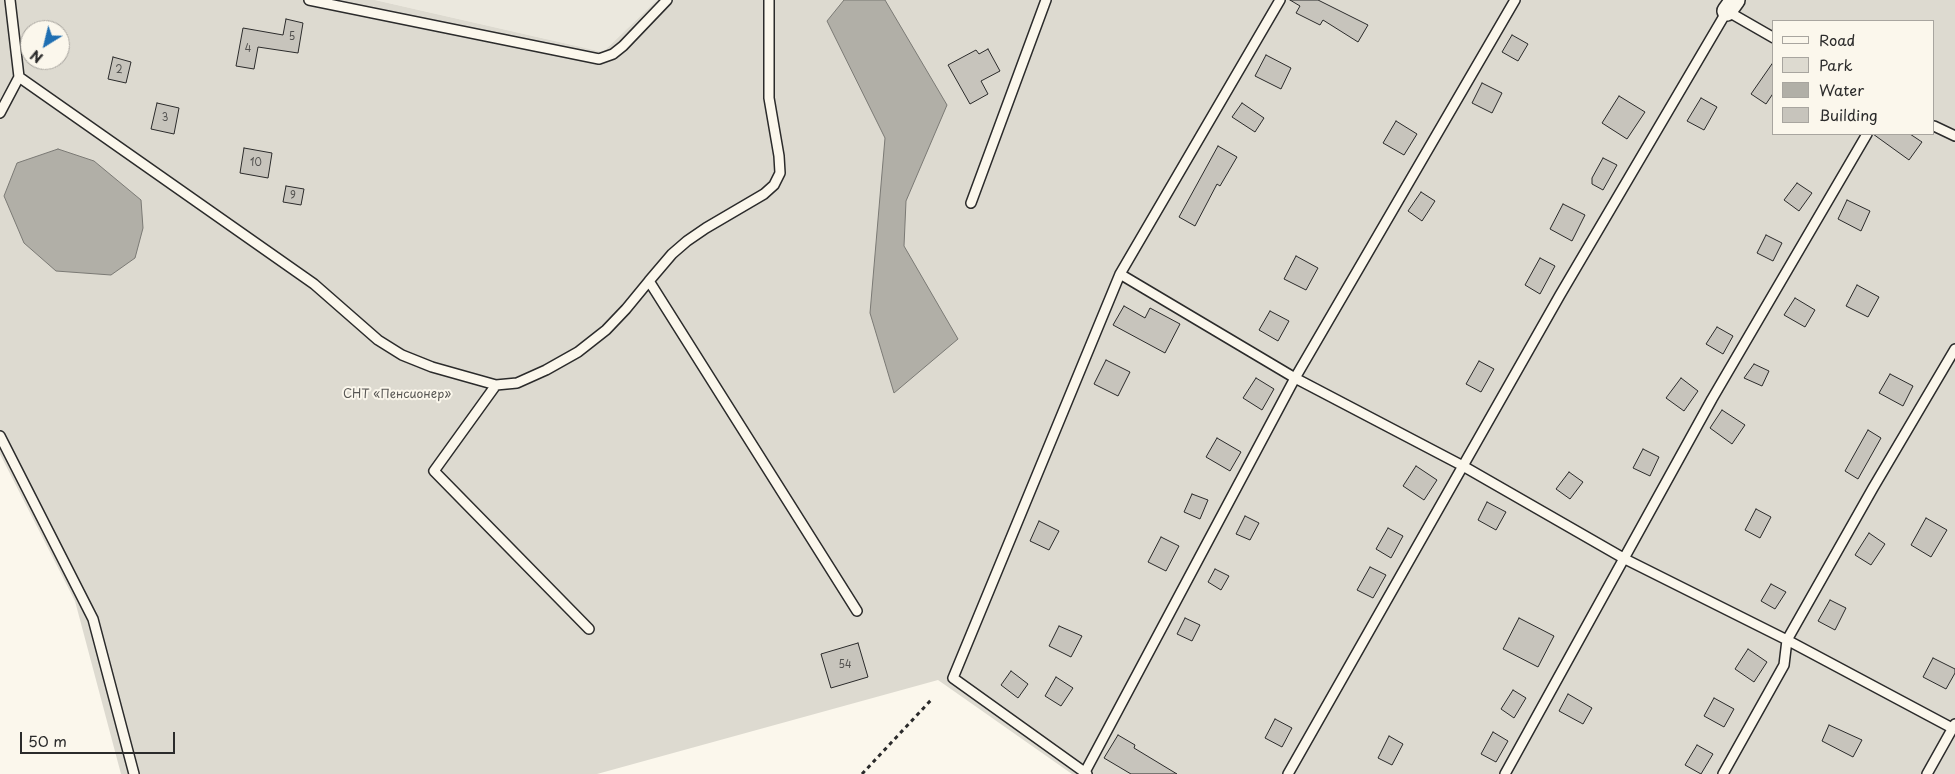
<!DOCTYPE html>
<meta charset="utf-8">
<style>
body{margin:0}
#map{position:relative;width:1955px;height:774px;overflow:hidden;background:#fbf7ec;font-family:"Playpen Sans",sans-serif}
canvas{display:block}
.legend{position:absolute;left:1772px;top:20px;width:162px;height:115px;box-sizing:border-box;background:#fbf7ec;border:1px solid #a8a59f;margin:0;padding:6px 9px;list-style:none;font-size:15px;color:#2b2b2b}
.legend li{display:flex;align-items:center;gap:10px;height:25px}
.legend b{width:25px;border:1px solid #a8a59f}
.north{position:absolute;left:20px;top:20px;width:50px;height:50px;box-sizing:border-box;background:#fbf7ec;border:1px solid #a8a59f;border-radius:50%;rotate:216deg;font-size:14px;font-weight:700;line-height:20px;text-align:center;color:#2b2b2b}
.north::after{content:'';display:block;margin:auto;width:18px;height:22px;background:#1f6fb2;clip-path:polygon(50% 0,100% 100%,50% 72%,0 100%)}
.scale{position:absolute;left:20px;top:732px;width:155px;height:22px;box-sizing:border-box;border:2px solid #2b2b2b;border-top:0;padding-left:6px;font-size:15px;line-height:18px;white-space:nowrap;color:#2b2b2b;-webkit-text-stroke:4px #fbf7ec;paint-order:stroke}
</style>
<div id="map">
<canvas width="1955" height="774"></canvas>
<ul class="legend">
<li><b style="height:6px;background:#fbf7ec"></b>Road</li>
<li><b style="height:14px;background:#dddad0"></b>Park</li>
<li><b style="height:14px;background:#b1afa7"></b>Water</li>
<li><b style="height:14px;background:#c7c4bc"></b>Building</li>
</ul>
<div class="north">N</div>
<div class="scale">50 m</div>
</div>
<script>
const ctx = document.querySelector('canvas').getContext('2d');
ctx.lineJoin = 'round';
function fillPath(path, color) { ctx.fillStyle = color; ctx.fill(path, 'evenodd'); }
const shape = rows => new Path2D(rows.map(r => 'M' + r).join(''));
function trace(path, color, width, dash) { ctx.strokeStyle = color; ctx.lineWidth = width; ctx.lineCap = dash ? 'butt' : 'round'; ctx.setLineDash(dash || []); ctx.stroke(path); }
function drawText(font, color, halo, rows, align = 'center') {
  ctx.font = font + ' "Playpen Sans",sans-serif'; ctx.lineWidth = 4; ctx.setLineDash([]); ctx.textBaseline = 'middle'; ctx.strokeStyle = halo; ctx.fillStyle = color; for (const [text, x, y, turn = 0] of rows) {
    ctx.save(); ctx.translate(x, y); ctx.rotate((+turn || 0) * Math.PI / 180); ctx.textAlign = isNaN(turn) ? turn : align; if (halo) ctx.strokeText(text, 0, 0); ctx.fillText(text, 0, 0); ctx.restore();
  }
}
fillPath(shape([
 [375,0,657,0,603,52]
]), '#ebe8de');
fillPath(shape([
 [0,0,375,0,603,52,657,0,1955,0,1955,774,1072,774,938,680,597,774,121,774,75,601,0,454],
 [1774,21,1934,21,1934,134,1774,134],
 [30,30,60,30,60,60,30,60]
]), '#dddad0');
const water = shape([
 [844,0,885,0,947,105,906,201,904,246,958,339,894,393,870,313,885,138,827,21,844,0],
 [58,149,94,161,141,200,143,228,135,258,111,275,56,271,24,243,4,196,17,163,58,149]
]);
fillPath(water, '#b1afa7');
trace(water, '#7b7a75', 1);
const building = shape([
 [1290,0,1318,0,1368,25,1358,42,1323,20,1320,25,1296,13,1300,6,1290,0],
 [286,19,303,23,298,53,258,47,254,69,236,66,243,28,283,35,286,19],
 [1512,35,1528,44,1518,61,1502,52,1512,35],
 [988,49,1000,71,981,81,988,94,970,104,948,65,976,50,979,54,988,49],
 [1266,55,1291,68,1281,89,1255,76,1266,55],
 [113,57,131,62,126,83,108,79,113,57],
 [1774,61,1774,92,1766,104,1751,94,1774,61],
 [1482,83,1502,93,1492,113,1472,103,1482,83],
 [1619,96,1645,112,1627,139,1602,123,1619,96],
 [1701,98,1717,107,1704,130,1687,121,1701,98],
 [157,103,179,108,174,134,151,129,157,103],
 [1242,103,1264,118,1255,132,1232,117,1242,103],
 [1396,121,1417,134,1404,155,1383,143,1396,121],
 [1873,134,1910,134,1922,142,1909,160,1873,134],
 [1218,146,1237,157,1220,186,1217,184,1195,226,1179,217,1218,146],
 [244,148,272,153,268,178,240,173,244,148],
 [1603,158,1617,165,1603,190,1592,184,1592,178,1603,158],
 [1797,183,1812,193,1799,211,1784,200,1797,183],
 [286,186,304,189,301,205,283,202,286,186],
 [1421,192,1435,201,1422,221,1408,211,1421,192],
 [1847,200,1870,211,1861,231,1838,219,1847,200],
 [1563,204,1585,215,1572,241,1550,229,1563,204],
 [1766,235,1782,243,1773,261,1757,253,1766,235],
 [1296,256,1318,268,1306,290,1284,279,1296,256],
 [1540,258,1555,266,1540,294,1525,285,1540,258],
 [1857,285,1879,297,1868,317,1846,306,1857,285],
 [1795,298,1815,310,1805,327,1784,315,1795,298],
 [1124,306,1145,318,1150,308,1180,324,1165,353,1113,325,1124,306],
 [1270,311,1289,321,1278,341,1259,330,1270,311],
 [1717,327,1733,336,1723,354,1706,344,1717,327],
 [1106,360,1130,372,1118,396,1094,384,1106,360],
 [1479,361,1494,369,1481,392,1466,384,1479,361],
 [1754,364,1769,371,1762,386,1744,378,1754,364],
 [1890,374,1913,386,1903,406,1879,393,1890,374],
 [1256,378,1274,389,1262,410,1243,398,1256,378],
 [1681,378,1698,391,1684,411,1666,398,1681,378],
 [1722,410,1745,425,1732,444,1710,428,1722,410],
 [1868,430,1881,438,1858,479,1845,471,1868,430],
 [1217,438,1241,452,1230,471,1206,457,1217,438],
 [1643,449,1659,457,1650,476,1633,468,1643,449],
 [1416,466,1437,480,1424,500,1403,486,1416,466],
 [1569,472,1583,482,1570,499,1556,489,1569,472],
 [1192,494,1208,500,1200,519,1184,512,1192,494],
 [1487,502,1506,512,1496,530,1478,520,1487,502],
 [1756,509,1771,517,1760,538,1745,530,1756,509],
 [1245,516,1259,523,1250,540,1236,534,1245,516],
 [1926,518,1947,530,1931,557,1911,545,1926,518],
 [1039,521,1059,531,1049,550,1030,541,1039,521],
 [1388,528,1403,536,1391,558,1376,549,1388,528],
 [1869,533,1885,544,1871,565,1855,555,1869,533],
 [1161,537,1179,546,1166,571,1148,562,1161,537],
 [1370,567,1386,575,1373,598,1357,590,1370,567],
 [1215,569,1229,576,1221,590,1208,582,1215,569],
 [1771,584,1786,592,1775,609,1761,601,1771,584],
 [1830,600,1846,608,1835,630,1818,621,1830,600],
 [1185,618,1200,625,1192,641,1177,634,1185,618],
 [1519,618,1554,636,1538,667,1503,649,1519,618],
 [1059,626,1082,636,1071,657,1049,646,1059,626],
 [858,643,868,677,831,688,821,654,858,643],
 [1748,649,1767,662,1754,682,1735,669,1748,649],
 [1933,658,1955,669,1955,673,1946,689,1923,677,1933,658],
 [1011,671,1028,684,1018,698,1001,685,1011,671],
 [1056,677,1073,688,1061,706,1045,696,1056,677],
 [1513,690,1526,698,1514,718,1501,709,1513,690],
 [1568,694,1592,708,1583,724,1559,711,1568,694],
 [1714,698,1734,709,1724,727,1704,716,1714,698],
 [1275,719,1292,728,1282,747,1265,738,1275,719],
 [1829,725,1862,740,1853,757,1822,741,1829,725],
 [1493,732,1508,741,1496,762,1481,754,1493,732],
 [1118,735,1135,745,1134,748,1177,774,1131,774,1104,758,1118,735],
 [1389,736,1403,744,1392,765,1378,758,1389,736],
 [1697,745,1713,754,1701,774,1685,765,1697,745]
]);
fillPath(building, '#c7c4bc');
trace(building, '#2b2b2b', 1);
const service = shape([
 [10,0,19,77,314,284,378,340,402,355,432,367,496,385,434,471,589,629],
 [309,0,599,59,613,54,623,46,667,0],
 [769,0,769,98,779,156,780,173,774,185,764,194,706,228,687,241,672,254,649,281,857,611],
 [0,113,19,77],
 [1934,126,1955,136],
 [971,203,1046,0],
 [1120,274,1295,378,1463,466,1625,559,1787,640,1952,728],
 [496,385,517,383,546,370,578,352,606,330,626,309,649,281],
 [0,436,93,619,134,774],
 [1085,772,1295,378,1515,0],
 [1087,774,953,678,1120,274,1280,0],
 [1288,774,1560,295,1727,11,1774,38],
 [1505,774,1712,399,1867,134],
 [1723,774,1784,665,1787,640,1873,488,1955,349],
 [1927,774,1955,724]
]);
const minor = shape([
 [1727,11,1735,0]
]);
trace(service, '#2b2b2b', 12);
trace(minor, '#2b2b2b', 22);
trace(shape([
 [862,774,932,699]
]), '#2b2b2b', 3, [4, 4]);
trace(service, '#fbf7ec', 9);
trace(minor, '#fbf7ec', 19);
drawText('10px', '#52514f', null, [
 ["5",292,37],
 ["4",248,49],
 ["2",119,70],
 ["3",165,118],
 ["10",256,163],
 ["9",293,196],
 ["54",845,665]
]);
drawText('12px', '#585754', '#fbf7ec', [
 ["СНТ «Пенсионер»",397,395]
]);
</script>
